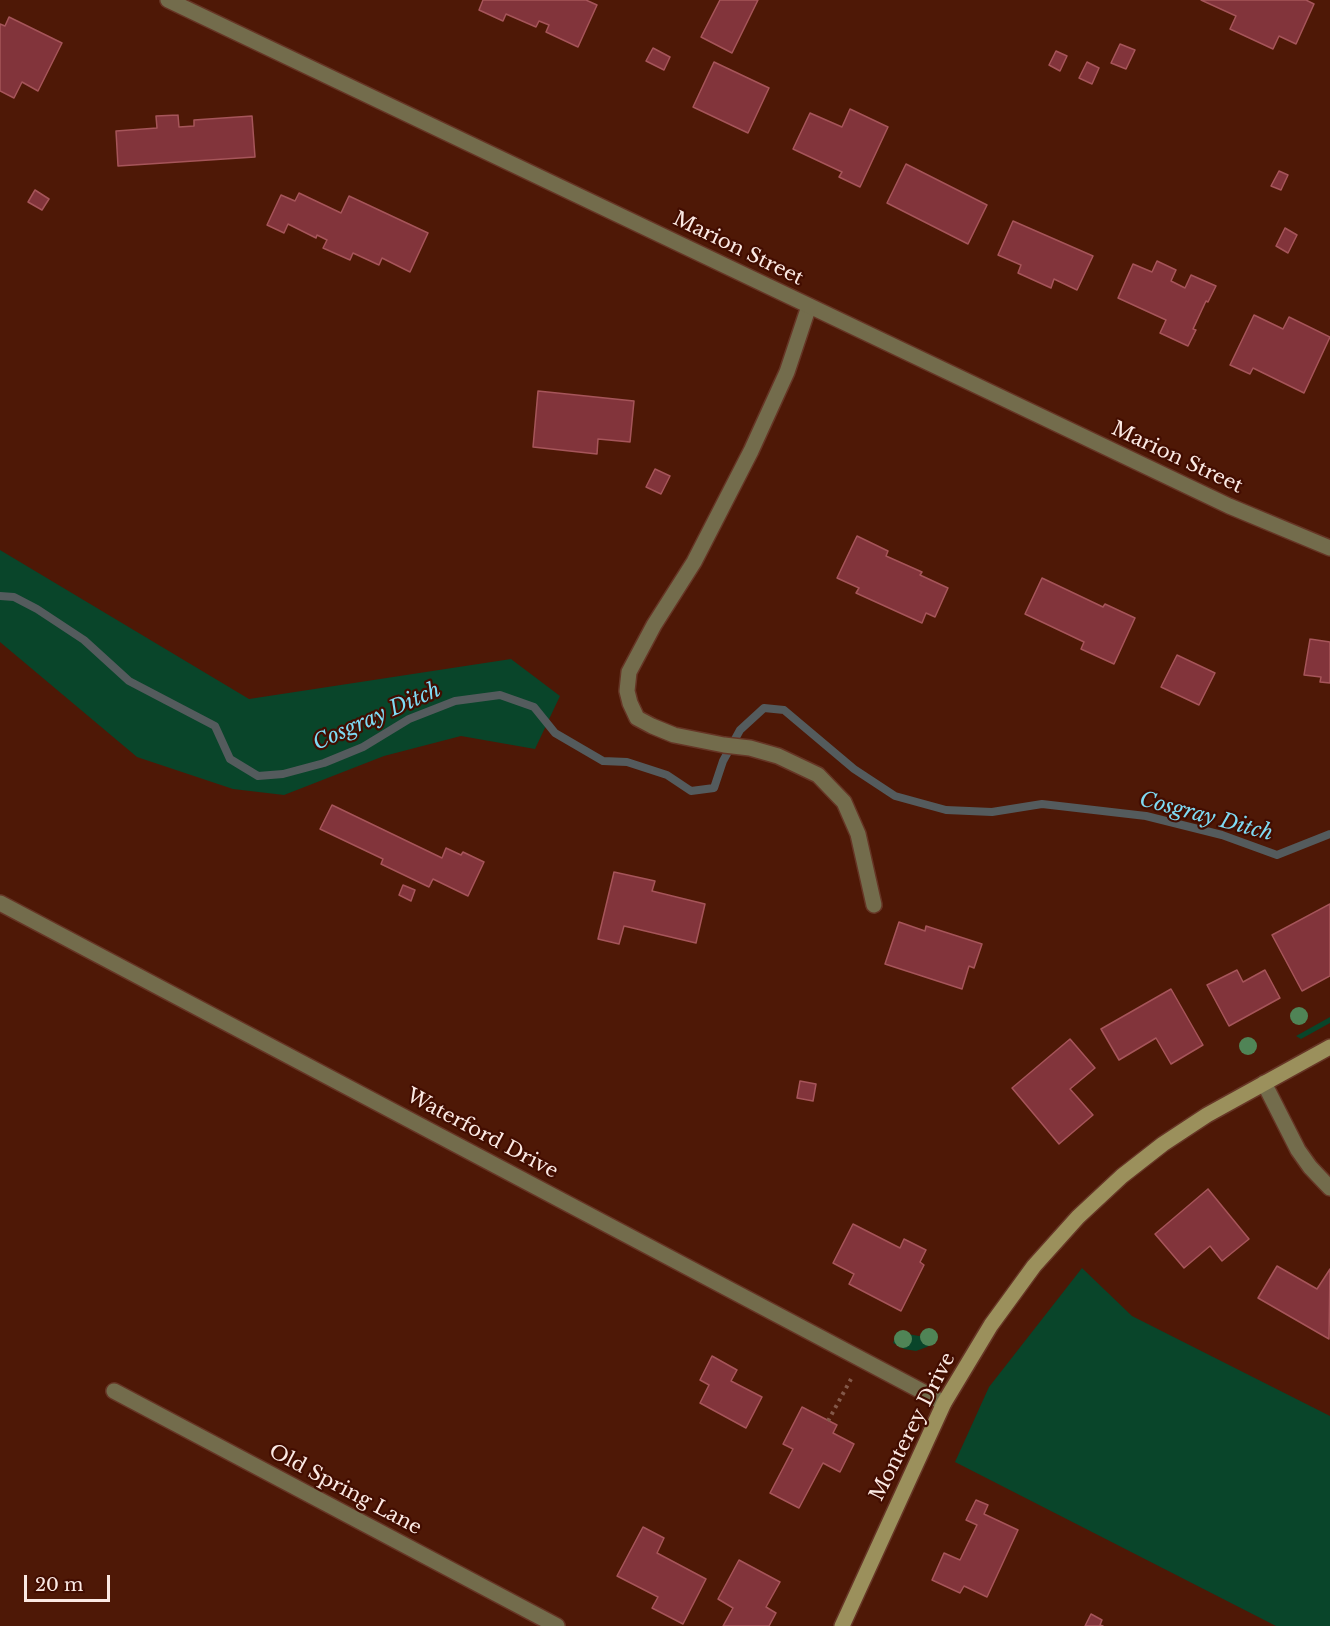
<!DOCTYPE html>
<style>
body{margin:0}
#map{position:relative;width:1330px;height:1626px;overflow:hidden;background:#4e1806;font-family:"Libre Baskerville",serif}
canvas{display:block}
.scale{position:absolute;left:24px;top:1575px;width:86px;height:27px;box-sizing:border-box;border:3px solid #fbe9e3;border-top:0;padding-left:8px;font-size:18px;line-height:21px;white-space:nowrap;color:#fbe9e3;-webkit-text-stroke:4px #420d00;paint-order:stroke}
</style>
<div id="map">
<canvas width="1330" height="1626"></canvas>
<div class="scale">20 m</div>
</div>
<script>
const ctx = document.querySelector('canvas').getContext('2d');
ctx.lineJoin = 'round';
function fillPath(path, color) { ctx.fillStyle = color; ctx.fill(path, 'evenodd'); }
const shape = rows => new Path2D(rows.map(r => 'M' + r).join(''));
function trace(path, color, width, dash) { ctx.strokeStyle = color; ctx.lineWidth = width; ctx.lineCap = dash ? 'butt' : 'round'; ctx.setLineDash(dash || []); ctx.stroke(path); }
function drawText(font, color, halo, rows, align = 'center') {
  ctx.font = font + ' "Libre Baskerville",serif'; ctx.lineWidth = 4.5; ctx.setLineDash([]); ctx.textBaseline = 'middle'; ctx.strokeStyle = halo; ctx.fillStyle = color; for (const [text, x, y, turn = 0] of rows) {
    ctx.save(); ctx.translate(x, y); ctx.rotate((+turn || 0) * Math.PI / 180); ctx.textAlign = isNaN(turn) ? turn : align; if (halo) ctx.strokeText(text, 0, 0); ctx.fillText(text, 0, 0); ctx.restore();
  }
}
fillPath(shape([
 [0,550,249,699,511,659,560,696,535,749,461,736,384,756,284,795,233,789,137,757,0,642],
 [1330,1017,1330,1023,1301,1039,1296,1036],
 [1082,1268,1132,1316,1330,1416,1330,1626,1276,1626,955,1462,989,1387],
 [932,1329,937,1333,936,1340,927,1347,916,1351,904,1349,893,1343,897,1332,919,1336]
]), '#09452a');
trace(shape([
 [0,596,14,597,37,609,84,640,129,681,215,726,230,759,258,776,283,774,324,763,363,747,409,719,455,701,500,695,534,707,555,733,603,761,627,762,667,775,691,791,714,788,723,761,740,730,764,708,784,710,854,769,895,796,946,810,992,812,1042,804,1146,816,1222,835,1277,855,1330,834]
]), '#545b5d', 8);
const building = shape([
 [483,0,586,0,597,5,578,47,546,32,549,25,539,21,536,27,506,14,503,21,479,10,483,0],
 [720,0,758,0,732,53,701,37,720,0],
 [1201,0,1306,0,1314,4,1296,44,1279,36,1273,49,1230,29,1236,16,1201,0],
 [9,17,62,43,38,91,22,82,14,98,0,91,0,24,5,26,9,17],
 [1120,44,1135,50,1126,69,1111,63,1120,44],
 [653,48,670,57,664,70,646,61,653,48],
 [1056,51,1067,56,1060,71,1049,65,1056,51],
 [714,62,769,88,748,133,693,107,714,62],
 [1087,62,1099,68,1092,84,1079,78,1087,62],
 [850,109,888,127,860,187,839,177,842,172,793,149,810,113,842,127,850,109],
 [178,115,179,127,194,126,194,120,252,116,255,157,118,166,116,131,157,128,156,116,178,115],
 [906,164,987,205,968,244,887,203,906,164],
 [1279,171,1288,175,1281,190,1271,186,1279,171],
 [35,190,49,199,42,210,28,202,35,190],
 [299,193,341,213,349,196,428,233,410,272,382,258,379,265,353,253,350,260,323,248,327,240,317,235,316,238,288,224,284,233,267,225,281,195,295,201,299,193],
 [1013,221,1093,256,1077,290,1054,279,1051,288,1018,273,1021,265,998,255,1013,221],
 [1285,228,1297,235,1288,253,1276,246,1285,228],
 [1157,261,1176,270,1171,281,1185,288,1191,275,1216,286,1208,302,1206,301,1193,329,1196,330,1188,346,1160,333,1166,320,1118,298,1133,264,1152,272,1157,261],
 [1254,315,1283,329,1289,317,1330,337,1304,393,1253,368,1250,374,1230,365,1254,315],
 [538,391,634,401,630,442,598,439,597,454,533,447,538,391],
 [655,469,670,476,661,494,646,487,655,469],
 [857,536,888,551,886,556,922,572,920,575,948,588,935,617,926,613,922,623,856,593,859,588,837,578,857,536],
 [1042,578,1103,607,1105,604,1135,618,1114,664,1081,649,1084,642,1025,614,1042,578],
 [1310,639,1330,642,1330,683,1320,682,1321,677,1304,675,1310,639],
 [1177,655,1215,673,1199,705,1161,687,1177,655],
 [332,805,442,858,446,848,461,855,463,852,484,862,468,896,433,879,429,887,381,864,383,859,320,829,332,805],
 [614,872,655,881,652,891,705,904,696,943,624,926,619,944,598,939,614,872],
 [403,885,415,890,411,901,399,895,403,885],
 [1330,904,1330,976,1302,991,1272,935,1330,904],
 [899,922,925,931,926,926,982,944,974,968,969,966,962,989,885,964,899,922],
 [1237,970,1243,982,1265,970,1280,998,1229,1026,1207,985,1237,970],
 [1171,989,1203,1045,1171,1064,1156,1038,1119,1060,1101,1029,1171,989],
 [1070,1039,1095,1068,1070,1089,1093,1115,1059,1144,1012,1088,1070,1039],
 [800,1081,816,1084,813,1101,797,1098,800,1081],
 [1208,1189,1249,1239,1222,1261,1210,1246,1184,1268,1155,1234,1208,1189],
 [853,1224,900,1248,904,1239,926,1250,920,1262,924,1265,901,1311,849,1284,854,1274,833,1263,853,1224],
 [1277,1266,1317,1289,1330,1269,1329,1339,1258,1298,1277,1266],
 [712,1356,737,1370,731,1381,762,1397,746,1428,700,1403,709,1385,700,1380,712,1356],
 [802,1407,837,1425,833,1433,854,1444,840,1472,823,1463,799,1508,770,1493,793,1449,783,1444,802,1407],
 [976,1500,988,1505,984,1514,1018,1530,987,1597,964,1586,960,1593,932,1580,944,1553,960,1560,977,1525,966,1520,976,1500],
 [643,1527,664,1538,657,1553,706,1579,683,1624,652,1608,658,1597,617,1576,643,1527],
 [739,1560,780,1582,766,1607,776,1613,769,1626,723,1626,733,1608,718,1599,739,1560],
 [1091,1614,1102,1620,1100,1625,1103,1626,1085,1626,1091,1614]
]);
fillPath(building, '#82343b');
trace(building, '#a6555a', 1.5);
const lane = shape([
 [809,306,787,372,751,451,694,562,654,625,629,672,627,691,630,703,637,718,652,726,674,735,724,745,750,748,778,756,818,775,844,802,858,834,874,905]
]);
const street = shape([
 [168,0,1229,506,1330,548],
 [0,903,944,1403],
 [1264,1083,1298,1150,1310,1167,1330,1188],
 [114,1391,557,1626]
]);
const secondary = shape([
 [842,1626,944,1403,991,1325,1034,1266,1078,1217,1122,1176,1163,1144,1207,1115,1330,1047]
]);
trace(lane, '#663525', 18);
trace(street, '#663525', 18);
trace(secondary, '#663525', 18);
trace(shape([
 [828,1421,851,1379]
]), '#835849', 4, [3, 4.5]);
trace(lane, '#736c4c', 15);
trace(street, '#736c4c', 15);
trace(secondary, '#9b905c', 15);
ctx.fillStyle = '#508456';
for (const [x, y] of [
 [1299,1016],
 [1248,1046],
 [929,1337],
 [903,1339]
]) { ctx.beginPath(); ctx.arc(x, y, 9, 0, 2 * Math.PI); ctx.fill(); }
drawText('20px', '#fbe9e3', '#420d00', [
 ["Marion Street",738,249,26],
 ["Marion Street",1177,458,25],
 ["Waterford Drive",482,1134,28],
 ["Monterey Drive",913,1427,-63],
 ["Old Spring Lane",345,1490,28]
]);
drawText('italic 21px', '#7edaf3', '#420d00', [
 ["Cosgray Ditch",377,717,-24],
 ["Cosgray Ditch",1206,817,15]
]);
</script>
